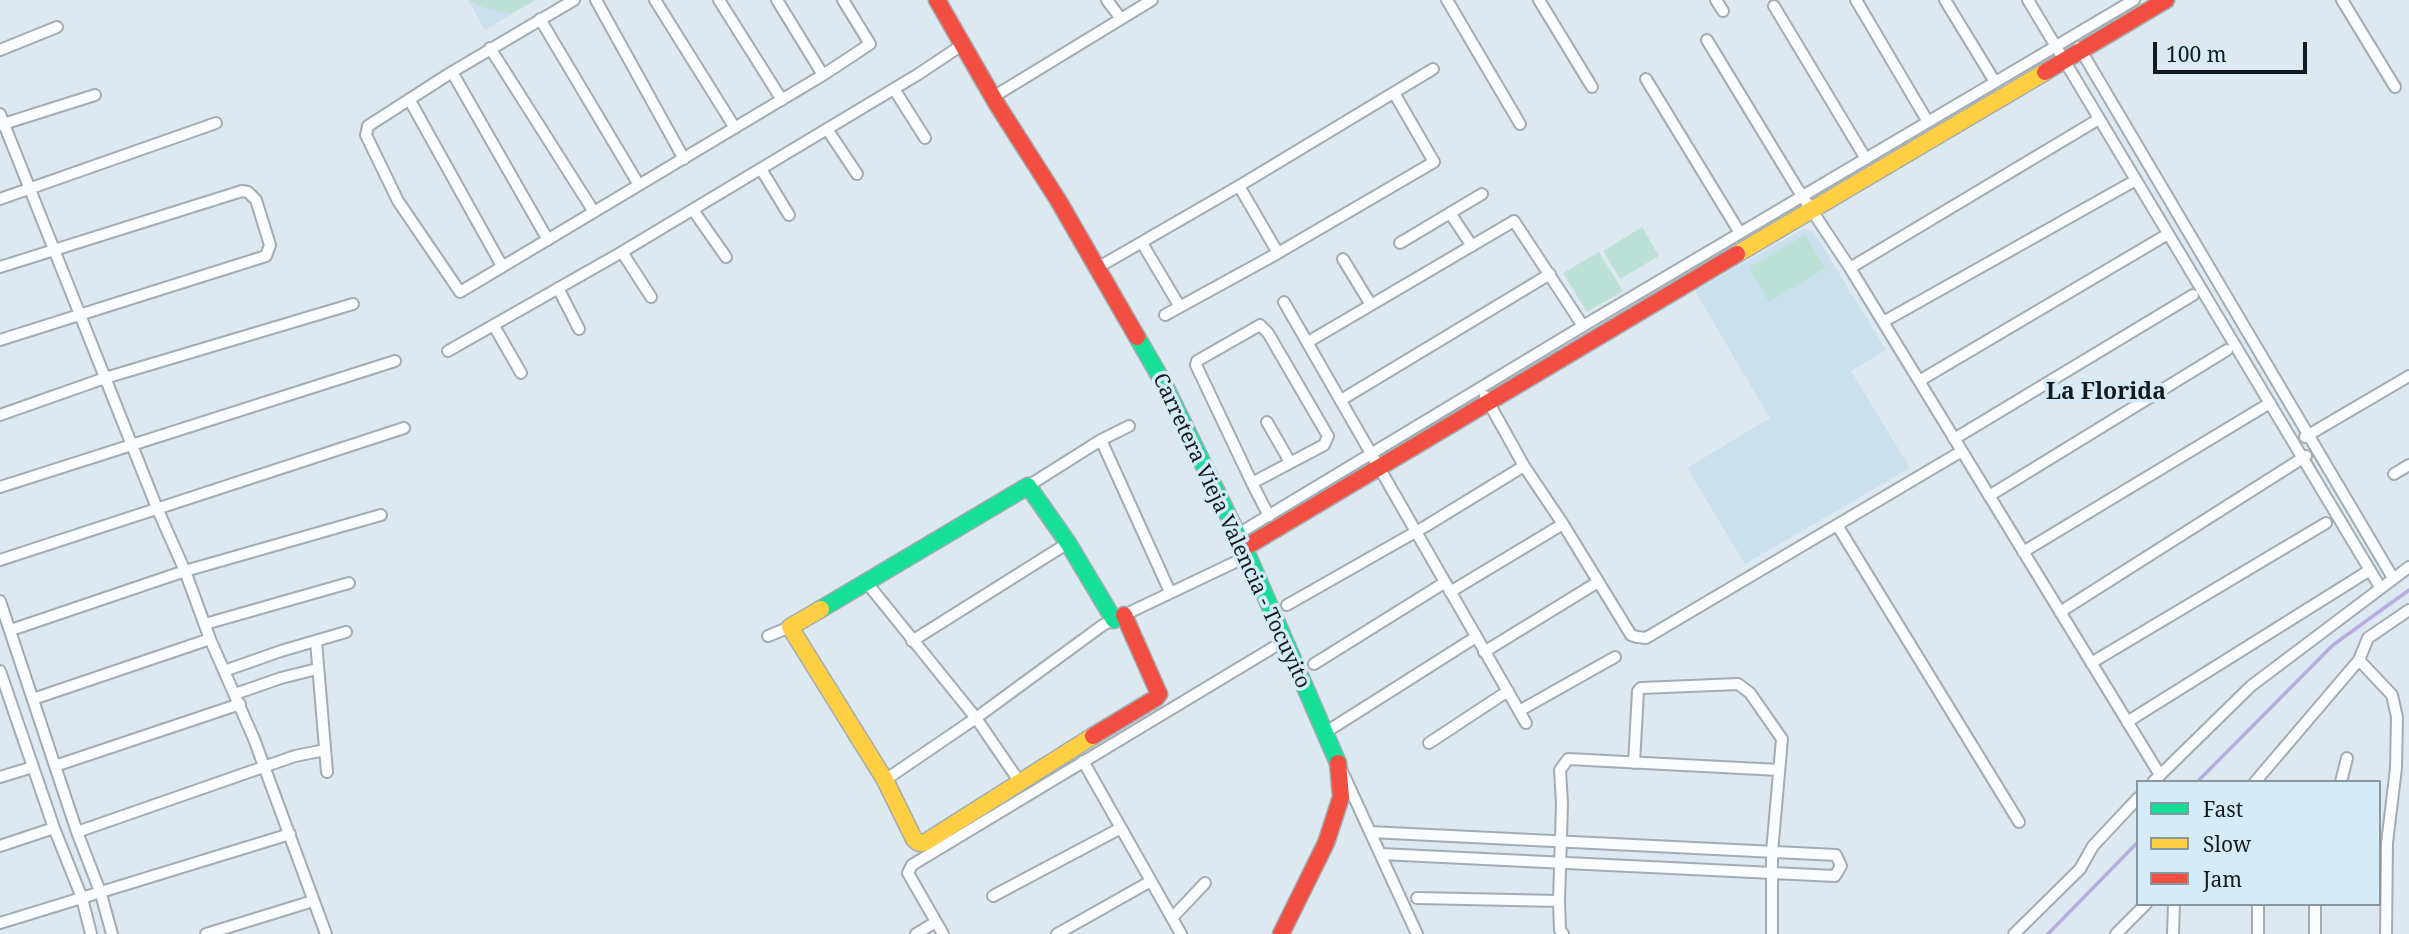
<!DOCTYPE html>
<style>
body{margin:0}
#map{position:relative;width:2409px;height:934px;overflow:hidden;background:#dde9f0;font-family:"Noto Serif",serif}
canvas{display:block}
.legend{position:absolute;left:2136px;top:780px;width:245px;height:126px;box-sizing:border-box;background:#d5ecf8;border:2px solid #8798a1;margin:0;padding:9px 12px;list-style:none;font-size:21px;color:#121a1e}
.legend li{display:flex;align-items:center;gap:14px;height:35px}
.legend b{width:35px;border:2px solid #8798a1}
.scale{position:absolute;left:2153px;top:42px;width:154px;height:32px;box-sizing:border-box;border:4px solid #121a1e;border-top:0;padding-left:9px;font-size:21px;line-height:24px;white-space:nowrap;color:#121a1e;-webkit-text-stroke:5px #d5ecf8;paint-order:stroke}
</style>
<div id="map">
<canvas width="2409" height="934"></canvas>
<ul class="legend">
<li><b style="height:9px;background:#16e098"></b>Fast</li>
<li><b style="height:9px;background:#ffcf43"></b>Slow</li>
<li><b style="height:9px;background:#f24e42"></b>Jam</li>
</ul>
<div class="scale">100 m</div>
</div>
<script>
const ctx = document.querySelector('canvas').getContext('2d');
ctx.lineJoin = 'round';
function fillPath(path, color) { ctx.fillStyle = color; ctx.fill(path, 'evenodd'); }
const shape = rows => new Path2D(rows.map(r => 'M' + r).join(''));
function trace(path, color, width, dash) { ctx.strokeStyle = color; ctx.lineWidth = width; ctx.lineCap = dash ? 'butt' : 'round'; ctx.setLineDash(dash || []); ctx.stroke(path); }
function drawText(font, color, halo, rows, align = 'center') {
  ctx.font = font + ' "Noto Serif",serif'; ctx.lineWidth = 7; ctx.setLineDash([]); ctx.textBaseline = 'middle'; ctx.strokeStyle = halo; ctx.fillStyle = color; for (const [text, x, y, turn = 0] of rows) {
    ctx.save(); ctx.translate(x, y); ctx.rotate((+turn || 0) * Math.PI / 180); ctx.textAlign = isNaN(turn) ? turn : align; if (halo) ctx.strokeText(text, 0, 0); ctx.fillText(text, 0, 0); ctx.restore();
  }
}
fillPath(shape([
 [468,0,535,0,485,30],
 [1803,229,1814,232,1886,350,1851,371,1910,468,1745,564,1687,468,1770,418,1695,291]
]), '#cae0ec');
fillPath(shape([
 [469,0,535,0,511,14,483,7],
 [1642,227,1659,256,1620,279,1603,251],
 [1805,235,1825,268,1769,302,1749,268],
 [1599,252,1623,291,1587,312,1563,273]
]), '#bde1d6');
trace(shape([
 [2197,782,2333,645,2409,590],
 [2048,934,2138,842]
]), '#b7ace0', 3.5);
const street = shape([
 [574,0,452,72,368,126,366,135,398,201,460,292,823,75,870,44,843,0],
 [596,0,684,159],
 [655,0,735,128],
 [719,0,782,100],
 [777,0,823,75],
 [1107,0,1121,19],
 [1447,0,1520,124],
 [1539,0,1592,87],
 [1716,0,1723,11],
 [1856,0,1928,122],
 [1945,0,1995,82],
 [2028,0,2380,587],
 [2342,0,2395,87],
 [1774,6,1866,159],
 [540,19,639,185],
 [1707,40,1797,188,1850,268,2160,775],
 [2079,47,2393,578],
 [490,48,594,212],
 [0,50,57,27],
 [452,72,548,240],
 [1646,79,1740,233],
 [894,89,925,138],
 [993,97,1152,0],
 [409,99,502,266],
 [0,114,157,508,185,571,210,639,254,739,326,934],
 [0,125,95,95],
 [827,129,857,174],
 [761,169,789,215],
 [1239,186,1278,253],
 [0,199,216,123],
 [693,210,726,257],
 [1450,213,1472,246],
 [1142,243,1180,307],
 [1400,243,1482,194],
 [622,252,651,297],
 [1343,259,1371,305],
 [0,267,242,191,248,192,256,200,270,245,266,256,0,340],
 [1097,268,1239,186,1433,69],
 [1850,268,2099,119],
 [558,288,579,329],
 [1284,302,1526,723],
 [1165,315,1278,253,1434,162,1394,93],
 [1883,322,2136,180],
 [494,326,521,373],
 [1308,342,1514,221,1583,326],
 [448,351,622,252,917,75,962,45],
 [1919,381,2168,234],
 [1485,396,1524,466,1563,524,1631,635,1637,637,1646,638,1962,451],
 [1341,400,1550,274],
 [0,415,105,378,353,304],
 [1267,422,1290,462],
 [2305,437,2409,376],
 [1954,439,2193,295],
 [1101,440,1170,592],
 [2394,474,2409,465],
 [1252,483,1324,445,1328,436,1268,333,1260,325,1197,361,1196,365,1252,483,1269,516],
 [1028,486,1101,440,1129,426],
 [0,487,395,361],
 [1989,496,2227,350],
 [1837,525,2019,822],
 [1238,534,1583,326,2134,0],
 [2023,552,2270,403],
 [0,560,404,428],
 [867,583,976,718,1019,781],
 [1450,592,1563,524],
 [0,601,77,832,101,894,112,934],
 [1287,605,1426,526,1524,466],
 [2060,612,2306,456],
 [205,624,349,583],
 [11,630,185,571,381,515],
 [768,636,790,627],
 [316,641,327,772],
 [912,641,1068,543],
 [1484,652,1598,582],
 [2359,660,2392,695,2397,717,2396,768,2387,843,2386,934],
 [2091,663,2326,523],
 [1314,664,1444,583],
 [0,671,54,828,82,898,91,934],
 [224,671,281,651,346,632],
 [235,694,281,678,317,669],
 [33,699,210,639],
 [1519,711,1615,657],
 [2127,722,2370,570],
 [1326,732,1476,637],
 [1429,743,1508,691],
 [1083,761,1181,934],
 [1634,763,1638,691,1641,688,1738,684,1750,693,1782,739,1772,852,1772,934],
 [55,766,240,704],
 [1342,771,1417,934],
 [0,777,33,767],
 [885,780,976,718,1103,625,1248,556],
 [2153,782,2251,686,2409,567],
 [2255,782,2359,660,2368,638,2409,610],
 [2341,782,2347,758],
 [77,832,295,756,325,750],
 [1370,832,1836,855,1841,866,1835,876,1381,854],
 [0,846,54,828],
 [993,896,1121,828],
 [1417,898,1559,901],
 [1172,918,1205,883],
 [0,923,290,834],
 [206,934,313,901],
 [916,934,936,922],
 [943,934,908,873,912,865,1284,641],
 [1057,934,1151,881],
 [1563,934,1560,930,1559,901,1562,804,1560,770,1568,759,1779,770],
 [2014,934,2080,869,2093,846,2138,798],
 [2116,934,2146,904],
 [2173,934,2174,904],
 [2258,934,2258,904],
 [2315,934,2315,904]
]);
const fast = shape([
 [1137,337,1163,382,1248,556,1338,763],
 [821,609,1028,486,1068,543,1114,620]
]);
const slow = shape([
 [1737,254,2045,72],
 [821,609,790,627,885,780,914,839,919,843,924,843,1093,736]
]);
const jam = shape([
 [937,0,998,106,1058,200,1137,337],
 [2045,72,2166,0],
 [1244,548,1737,254],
 [1093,736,1156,698,1159,694,1124,615],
 [1281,934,1326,843,1341,797,1338,763]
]);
trace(street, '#a3acb2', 14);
trace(fast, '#a3acb2', 19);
trace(slow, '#a3acb2', 19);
trace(jam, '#a3acb2', 19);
trace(street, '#fafcfd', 10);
trace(fast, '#16e098', 16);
trace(slow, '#ffcf43', 16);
trace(jam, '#f24e42', 16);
drawText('21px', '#121a1e', '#d5ecf8', [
 ["Carretera Vieja Valencia - Tocuyito",1231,531,65]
]);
drawText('bold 23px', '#121a1e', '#d5ecf8', [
 ["La Florida",2106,392]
]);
</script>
